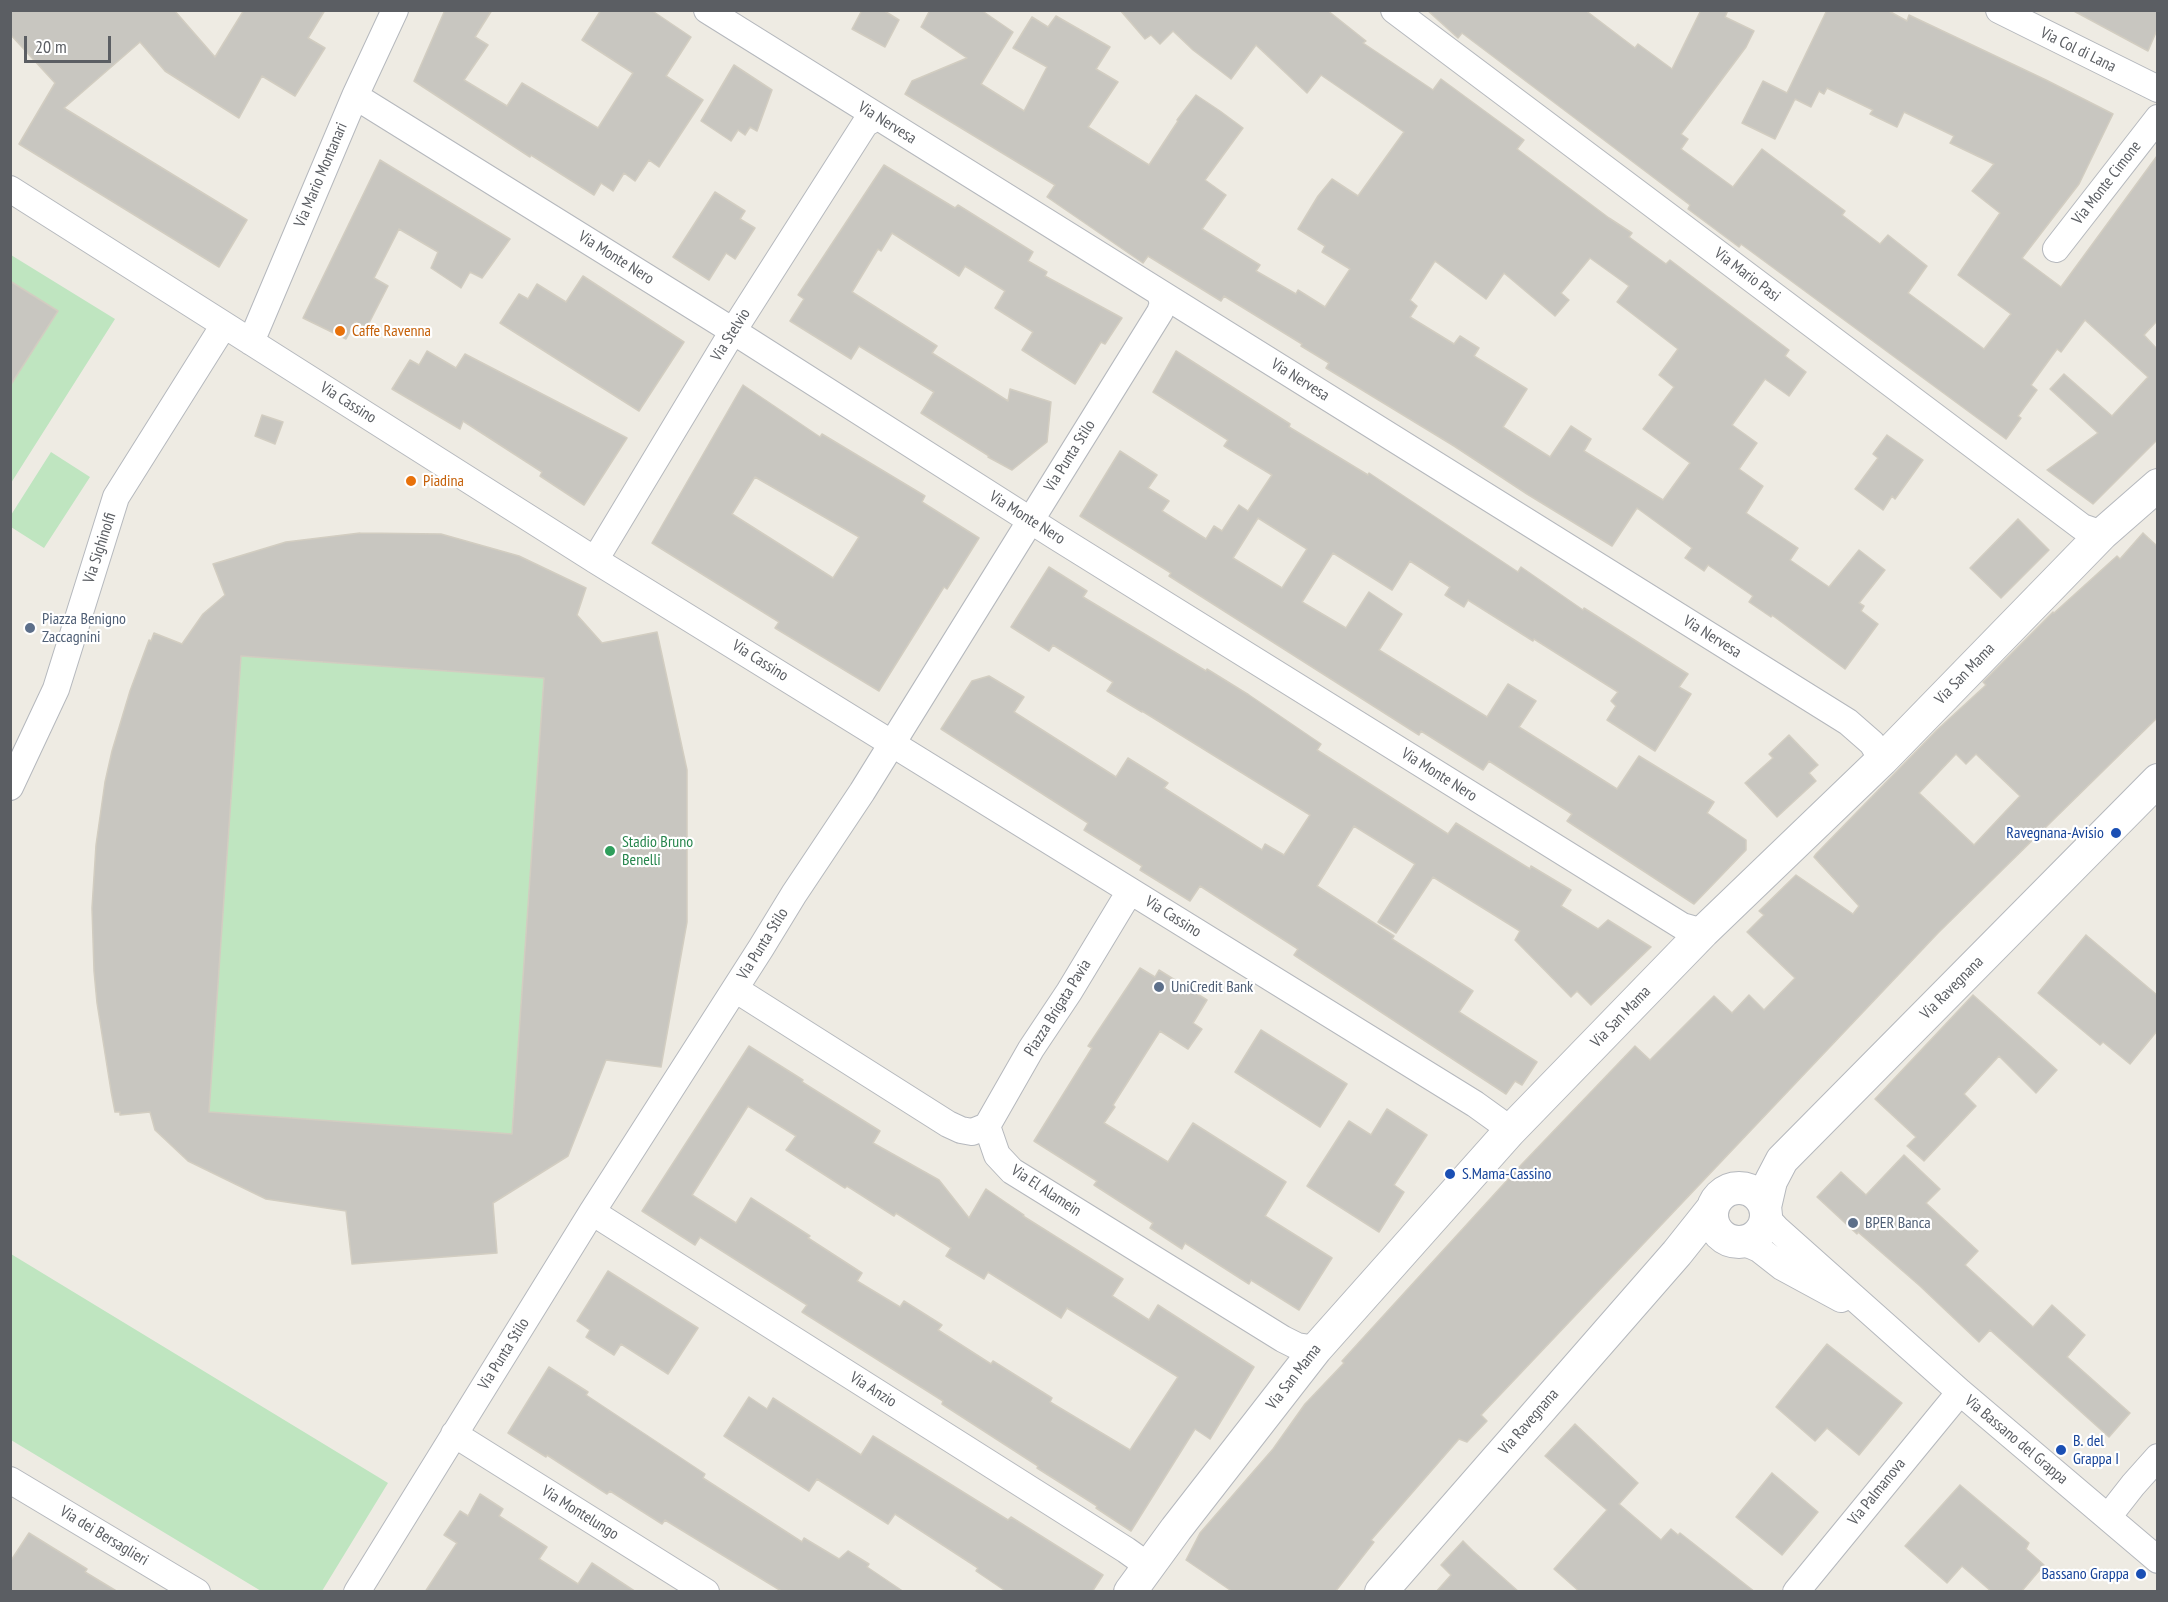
<!DOCTYPE html>
<style>
body{margin:0}
#map{position:relative;width:2168px;height:1602px;overflow:hidden;background:#eeebe3;font-family:"PT Sans Narrow",sans-serif}
canvas{display:block}
.frame{position:absolute;inset:0;border:12px solid #5b5e63;pointer-events:none}
.scale{position:absolute;left:24px;top:36px;width:87px;height:27px;box-sizing:border-box;border:3px solid #5b5e63;border-top:0;padding-left:8px;font-size:18px;line-height:21px;white-space:nowrap;color:#5b5e63;-webkit-text-stroke:4px #fff;paint-order:stroke}
</style>
<div id="map">
<canvas width="2168" height="1602"></canvas>
<div class="frame"></div>
<div class="scale">20 m</div>
</div>
<script>
const ctx = document.querySelector('canvas').getContext('2d');
ctx.lineJoin = 'round';
function fillPath(path, color) { ctx.fillStyle = color; ctx.fill(path, 'evenodd'); }
const shape = rows => new Path2D(rows.map(r => 'M' + r).join(''));
function trace(path, color, width, dash) { ctx.strokeStyle = color; ctx.lineWidth = width; ctx.lineCap = dash ? 'butt' : 'round'; ctx.setLineDash(dash || []); ctx.stroke(path); }
function drawText(font, color, halo, rows, align = 'center') {
  ctx.font = font + ' "PT Sans Narrow",sans-serif'; ctx.lineWidth = 4.5; ctx.setLineDash([]); ctx.textBaseline = 'middle'; ctx.strokeStyle = halo; ctx.fillStyle = color; for (const [text, x, y, turn = 0] of rows) {
    ctx.save(); ctx.translate(x, y); ctx.rotate((+turn || 0) * Math.PI / 180); ctx.textAlign = isNaN(turn) ? turn : align; if (halo) ctx.strokeText(text, 0, 0); ctx.fillText(text, 0, 0); ctx.restore();
  }
}
fillPath(shape([
 [11,255,115,319,11,483],
 [51,452,90,477,44,548,11,527,11,515],
 [241,656,544,678,512,1134,209,1112],
 [11,1254,388,1483,322,1591,261,1591,11,1440]
]), '#bfe5c0');
const building = shape([
 [10,10,174,10,215,57,244,10,325,10,308,38,325,48,295,96,262,76,239,118,165,71,140,42,64,108,247,220,219,267,19,144,55,83,10,34,10,10],
 [445,10,492,10,475,37,488,45,464,80,507,106,522,83,598,128,633,73,582,40,601,10,651,10,691,37,666,76,703,100,659,167,649,160,635,181,624,173,613,191,601,183,594,195,531,155,530,157,414,81,445,10],
 [862,10,883,10,899,20,885,47,852,29,862,10],
 [930,10,981,10,1013,32,981,84,1024,111,1047,67,1013,48,1032,17,1048,27,1056,16,1110,47,1096,69,1118,82,1088,127,1149,165,1178,121,1177,120,1196,95,1220,111,1243,128,1205,180,1226,195,1202,229,1260,265,1256,271,1296,294,1298,290,1325,307,1350,269,1322,252,1325,246,1298,229,1318,196,1332,179,1358,196,1404,132,1321,75,1307,93,1256,45,1231,79,1193,50,1173,31,1160,44,1151,35,1145,39,1120,10,1327,10,1366,41,1363,43,1433,90,1441,79,1524,140,1517,149,1609,218,1632,233,1629,237,1666,264,1670,260,1789,350,1785,356,1806,372,1789,396,1765,379,1732,425,1757,443,1739,469,1763,486,1746,513,1798,548,1790,560,1829,587,1859,550,1885,570,1859,603,1864,606,1861,611,1878,624,1845,669,1772,615,1771,617,1749,602,1753,596,1708,565,1704,571,1685,558,1692,548,1637,508,1612,546,1527,494,1454,446,1326,368,1329,363,1301,346,1302,344,1224,296,1221,301,1148,256,1143,263,1047,197,1055,185,905,94,912,81,967,58,921,27,930,10],
 [1590,258,1629,286,1617,302,1678,349,1659,375,1674,387,1643,429,1690,463,1663,500,1584,451,1591,439,1571,426,1550,457,1503,427,1527,389,1474,356,1479,348,1460,336,1454,344,1410,317,1417,306,1410,300,1435,261,1486,299,1504,273,1555,316,1569,300,1561,293,1590,258],
 [1427,10,1585,10,1635,48,1638,44,1672,69,1701,10,1728,10,1725,17,1754,31,1746,47,1681,134,1688,139,1681,149,1733,187,1762,149,1845,211,1842,215,1880,244,1888,235,1927,266,1908,293,1984,349,2011,314,1958,275,2000,213,1972,191,1994,164,1950,143,1954,136,1904,112,1897,127,1870,114,1873,110,1827,88,1824,94,1819,91,1811,107,1795,99,1775,139,1742,123,1763,81,1787,93,1827,10,1887,10,1907,21,1909,15,2046,80,2113,114,2079,184,2022,258,2061,287,2157,156,2157,321,2144,335,2157,349,2157,440,2093,504,2047,470,2098,433,2050,389,2064,374,2112,416,2148,377,2085,320,2061,352,2057,349,2031,385,2037,390,2018,416,2021,418,2006,439,1741,244,1739,247,1688,209,1690,205,1600,137,1462,33,1458,38,1427,10],
 [2072,10,2157,10,2157,30,2148,51,2072,10],
 [734,65,772,90,757,131,750,127,745,135,738,130,731,141,701,121,734,65],
 [380,160,510,239,482,278,470,272,461,288,431,268,438,252,399,229,374,278,388,286,367,327,355,322,346,339,303,318,380,160],
 [884,165,955,208,958,205,1033,252,1028,261,1047,272,1045,276,1122,318,1105,344,1101,342,1075,384,1022,350,1033,332,995,308,1005,291,965,266,959,276,892,233,881,251,878,249,852,292,937,346,932,353,1008,401,1010,389,1051,402,1047,442,1012,470,988,457,989,456,921,413,934,392,859,346,851,359,790,321,804,299,798,295,884,165],
 [715,192,745,211,740,219,755,228,735,259,726,253,709,280,673,257,715,192],
 [583,276,684,342,639,411,500,323,519,294,528,299,537,284,566,302,583,276],
 [10,281,58,311,10,386,10,281],
 [427,351,456,368,465,354,627,438,584,505,540,476,542,472,463,421,460,429,392,389,410,360,419,365,427,351],
 [1176,351,1290,424,1289,427,1368,475,1369,473,1518,572,1521,567,1583,610,1584,608,1688,674,1679,687,1691,694,1655,751,1607,720,1616,706,1611,701,1618,692,1534,639,1533,641,1468,600,1464,607,1445,595,1450,587,1410,561,1392,590,1333,553,1302,602,1346,628,1369,592,1402,614,1379,650,1487,717,1508,684,1536,701,1519,727,1617,789,1639,756,1714,802,1707,813,1746,840,1746,850,1694,904,1567,821,1572,814,1489,761,1483,770,1421,731,1419,735,1169,576,1171,573,1080,516,1120,451,1157,475,1148,488,1169,501,1162,511,1206,539,1214,526,1222,531,1239,505,1248,511,1272,475,1224,446,1228,440,1153,392,1176,351],
 [1258,518,1307,549,1282,588,1233,558,1258,518],
 [743,385,820,437,822,434,925,496,922,502,979,538,947,589,944,587,879,691,775,628,779,622,652,543,743,385],
 [755,477,859,537,833,578,732,514,755,477],
 [262,415,283,422,275,444,255,436,262,415],
 [1887,435,1923,460,1895,499,1892,496,1883,510,1855,489,1878,458,1873,454,1887,435],
 [2018,519,2049,550,2001,598,1970,568,2018,519],
 [360,533,441,534,519,556,586,588,577,615,602,643,657,632,687,770,687,922,661,1067,606,1060,568,1156,493,1203,497,1253,352,1264,346,1211,266,1199,188,1161,155,1130,150,1112,120,1115,120,1112,115,1112,111,1091,97,1003,94,971,92,908,96,845,105,782,112,751,130,691,149,640,151,641,154,633,182,644,203,614,225,595,213,564,286,542,360,533],
 [241,656,544,678,512,1134,209,1112,241,656],
 [2143,533,2157,546,2157,718,1938,933,1481,1415,1487,1421,1467,1442,1459,1439,1371,1540,1374,1542,1335,1592,1233,1592,1186,1560,1200,1533,1273,1449,1305,1404,1344,1363,1342,1361,1522,1164,1635,1046,1650,1060,1714,996,1732,1013,1749,995,1764,1010,1795,978,1747,932,1764,915,1759,911,1796,875,1853,914,1859,906,1814,857,1816,854,1937,730,1986,685,1983,682,2053,612,2054,613,2117,556,2120,559,2143,533],
 [1956,754,1966,764,1976,754,2020,796,1974,845,1919,793,1956,754],
 [1049,567,1087,591,1083,597,1206,671,1207,669,1249,695,1321,744,1317,750,1448,834,1456,823,1530,869,1531,866,1571,890,1561,906,1598,929,1608,920,1651,947,1591,1005,1577,991,1571,997,1515,940,1520,931,1433,877,1396,933,1378,922,1415,864,1354,826,1317,886,1394,936,1392,939,1473,991,1459,1012,1537,1062,1522,1085,1515,1081,1506,1094,1294,955,1298,949,1200,886,1190,901,1140,870,1142,866,1084,830,1088,823,941,729,972,681,989,676,1024,697,1014,712,1116,777,1128,758,1168,783,1164,788,1262,850,1265,844,1284,855,1310,815,1142,711,1142,712,1107,691,1113,682,1053,645,1049,651,1011,627,1049,567],
 [1789,735,1818,765,1809,773,1816,781,1777,817,1745,783,1773,758,1769,754,1789,735],
 [2086,935,2157,995,2157,1031,2130,1064,2103,1042,2100,1045,2038,993,2086,935],
 [1140,968,1155,977,1159,970,1207,1000,1193,1023,1202,1029,1188,1049,1160,1031,1113,1105,1115,1107,1104,1123,1168,1162,1193,1123,1286,1182,1265,1216,1332,1258,1299,1310,1251,1280,1249,1284,1185,1243,1182,1249,1150,1228,1153,1223,1094,1185,1097,1181,1034,1141,1092,1048,1088,1046,1140,968],
 [1973,995,2057,1070,2036,1093,1999,1056,1964,1094,1976,1106,1924,1161,1907,1146,1916,1137,1875,1099,1973,995],
 [1261,1030,1347,1084,1320,1127,1235,1072,1261,1030],
 [749,1046,803,1080,802,1082,880,1131,873,1143,939,1180,969,1218,986,1189,1024,1215,1023,1216,1123,1279,1112,1296,1149,1320,1158,1305,1254,1367,1210,1439,1195,1429,1131,1531,1096,1508,1097,1506,1037,1468,1038,1466,942,1404,943,1401,802,1312,807,1305,700,1237,695,1245,642,1211,749,1046],
 [748,1106,796,1136,786,1150,845,1188,847,1186,894,1216,896,1213,951,1248,946,1256,984,1279,988,1272,1061,1318,1067,1308,1178,1377,1130,1450,1050,1402,1052,1398,993,1361,991,1364,938,1330,942,1325,904,1301,900,1307,857,1281,862,1273,808,1238,810,1236,751,1198,736,1223,692,1195,748,1106],
 [1387,1109,1427,1135,1394,1185,1404,1192,1379,1232,1307,1186,1349,1121,1371,1135,1387,1109],
 [1904,1155,1940,1189,1926,1203,1978,1251,1965,1265,2033,1327,2052,1305,2085,1335,2067,1357,2130,1413,2109,1437,1990,1330,1979,1342,1920,1286,1858,1232,1857,1234,1817,1197,1841,1172,1866,1195,1904,1155],
 [608,1271,698,1328,668,1374,621,1344,614,1355,586,1337,590,1330,577,1321,608,1271],
 [1827,1344,1902,1403,1859,1455,1827,1428,1815,1441,1776,1407,1827,1344],
 [549,1367,588,1392,586,1395,705,1474,703,1478,802,1542,804,1538,839,1559,848,1551,869,1564,867,1567,904,1592,783,1592,665,1520,662,1524,610,1491,607,1494,547,1455,546,1457,508,1433,549,1367],
 [749,1397,767,1409,773,1398,861,1455,873,1436,1008,1520,1011,1517,1103,1575,1092,1592,1007,1592,976,1571,978,1568,895,1514,888,1524,817,1479,809,1491,724,1436,749,1397],
 [1575,1424,1638,1483,1619,1504,1661,1540,1671,1529,1678,1535,1680,1533,1755,1592,1580,1592,1554,1569,1607,1510,1545,1456,1575,1424],
 [1772,1473,1818,1512,1782,1555,1736,1517,1772,1473],
 [1960,1485,2029,1543,2026,1549,2044,1565,2021,1592,1992,1592,1962,1566,1947,1583,1905,1546,1960,1485],
 [480,1494,503,1509,499,1516,547,1547,539,1559,578,1584,592,1563,636,1592,425,1592,457,1543,444,1535,460,1511,468,1516,480,1494],
 [29,1533,87,1569,85,1572,118,1592,10,1592,10,1562,29,1533],
 [1463,1541,1473,1551,1519,1592,1436,1592,1451,1575,1441,1565,1463,1541]
]);
fillPath(building, '#c8c6c0');
trace(building, '#d2cdc1', 1.5);
const minor = shape([
 [707,10,1848,722,1872,743,1882,760],
 [1394,10,2082,527,2102,534],
 [1999,10,2158,89],
 [355,96,733,331,1055,536,1682,926,1703,932],
 [10,189,595,560,1475,1104,1500,1122,1509,1132],
 [2056,249,2158,118],
 [251,342,355,96,395,10],
 [595,560,733,331,865,124,877,117],
 [10,787,56,689,116,497,224,325],
 [735,989,948,1124,961,1130,972,1132,987,1126],
 [987,1126,997,1155,1012,1171,1283,1339,1297,1346,1316,1349],
 [987,1126,1031,1049,1069,992,1130,891],
 [592,1212,1126,1550,1140,1560,1142,1576],
 [1766,1217,1777,1229,1960,1392,2158,1560],
 [1743,1242,1759,1249,1782,1267,1841,1299],
 [454,1434,706,1592],
 [10,1480,197,1592],
 [2108,1517,2133,1485,2158,1457],
 [357,1592,592,1212,761,948,794,894,862,792,1160,312,1163,303,1160,294],
 [1796,1592,1960,1392]
]);
const tertiary = shape([
 '1712 1215a27 27 0 1 1 54 0a27 27 0 1 1-54 0Z',
 [1765,1207,1771,1181,1782,1160,2158,780],
 [1130,1592,1176,1529,1316,1349,1509,1132,1703,932,1882,760,2102,534,2158,485],
 [1381,1592,1677,1253,1712,1209]
]);
trace(minor, '#b5b8bd', 28);
trace(tertiary, '#b5b8bd', 34);
trace(minor, '#fff', 26);
trace(tertiary, '#fff', 32);
for (const [x, y, r, color] of [
 [340,331,6,"#e8710a"],
 [411,481,6,"#e8710a"],
 [30,628,6,"#5c6f8a"],
 [2116,833,6,"#1a4fb4"],
 [610,851,6,"#2e9e5b"],
 [1159,987,6,"#5c6f8a"],
 [1450,1174,6,"#1a4fb4"],
 [1853,1223,6,"#5c6f8a"],
 [2061,1450,6,"#1a4fb4"],
 [2141,1574,6,"#1a4fb4"]
]) { const dot = new Path2D(); dot.arc(x, y, r, 0, 2 * Math.PI); ctx.fillStyle = color; ctx.fill(dot); trace(dot, '#fff', 2); }
drawText('16px', '#5b5e63', '#fff', [
 ["Via Col di Lana",2078,50,26],
 ["Via Nervesa",887,123,32],
 ["Via Mario Montanari",321,175,-67],
 ["Via Monte Cimone",2107,183,-52],
 ["Via Monte Nero",616,258,32],
 ["Via Mario Pasi",1747,275,37],
 ["Via Stelvio",731,335,-58],
 ["Via Nervesa",1300,380,32],
 ["Via Cassino",348,403,32],
 ["Via Punta Stilo",1070,456,-58],
 ["Via Monte Nero",1027,518,32],
 ["Via Sighinolfi",100,548,-72],
 ["Via Nervesa",1712,637,32],
 ["Via Cassino",760,661,32],
 ["Via San Mama",1965,674,-46],
 ["Via Monte Nero",1439,775,32],
 ["Via Cassino",1173,917,32],
 ["Via Punta Stilo",763,944,-58],
 ["Via Ravegnana",1952,988,-45],
 ["Piazza Brigata Pavia",1058,1008,-58],
 ["Via San Mama",1621,1017,-46],
 ["Via El Alamein",1046,1191,33],
 ["Via Punta Stilo",504,1354,-58],
 ["Via San Mama",1294,1377,-52],
 ["Via Anzio",873,1390,32],
 ["Via Ravegnana",1529,1422,-49],
 ["Via Bassano del Grappa",2016,1440,40],
 ["Via Palmanova",1877,1492,-51],
 ["Via Montelungo",580,1513,32],
 ["Via dei Bersaglieri",104,1536,31]
]);
drawText('16px', '#c56008', '#fff', [
 ["Caffe Ravenna",352,331],
 ["Piadina",423,481]
], 'left');
drawText('16px', '#4e5e75', '#fff', [
 ["Piazza Benigno",42,619],
 ["Zaccagnini",42,637],
 ["UniCredit Bank",1171,987],
 ["BPER Banca",1865,1223]
], 'left');
drawText('16px', '#164399', '#fff', [
 ["Ravegnana-Avisio",2104,833],
 ["S.Mama-Cassino",1462,1174,"left"],
 ["B. del",2073,1441,"left"],
 ["Grappa I",2073,1459,"left"],
 ["Bassano Grappa",2129,1574]
], 'right');
drawText('16px', '#27864d', '#fff', [
 ["Stadio Bruno",622,842],
 ["Benelli",622,860]
], 'left');
</script>
